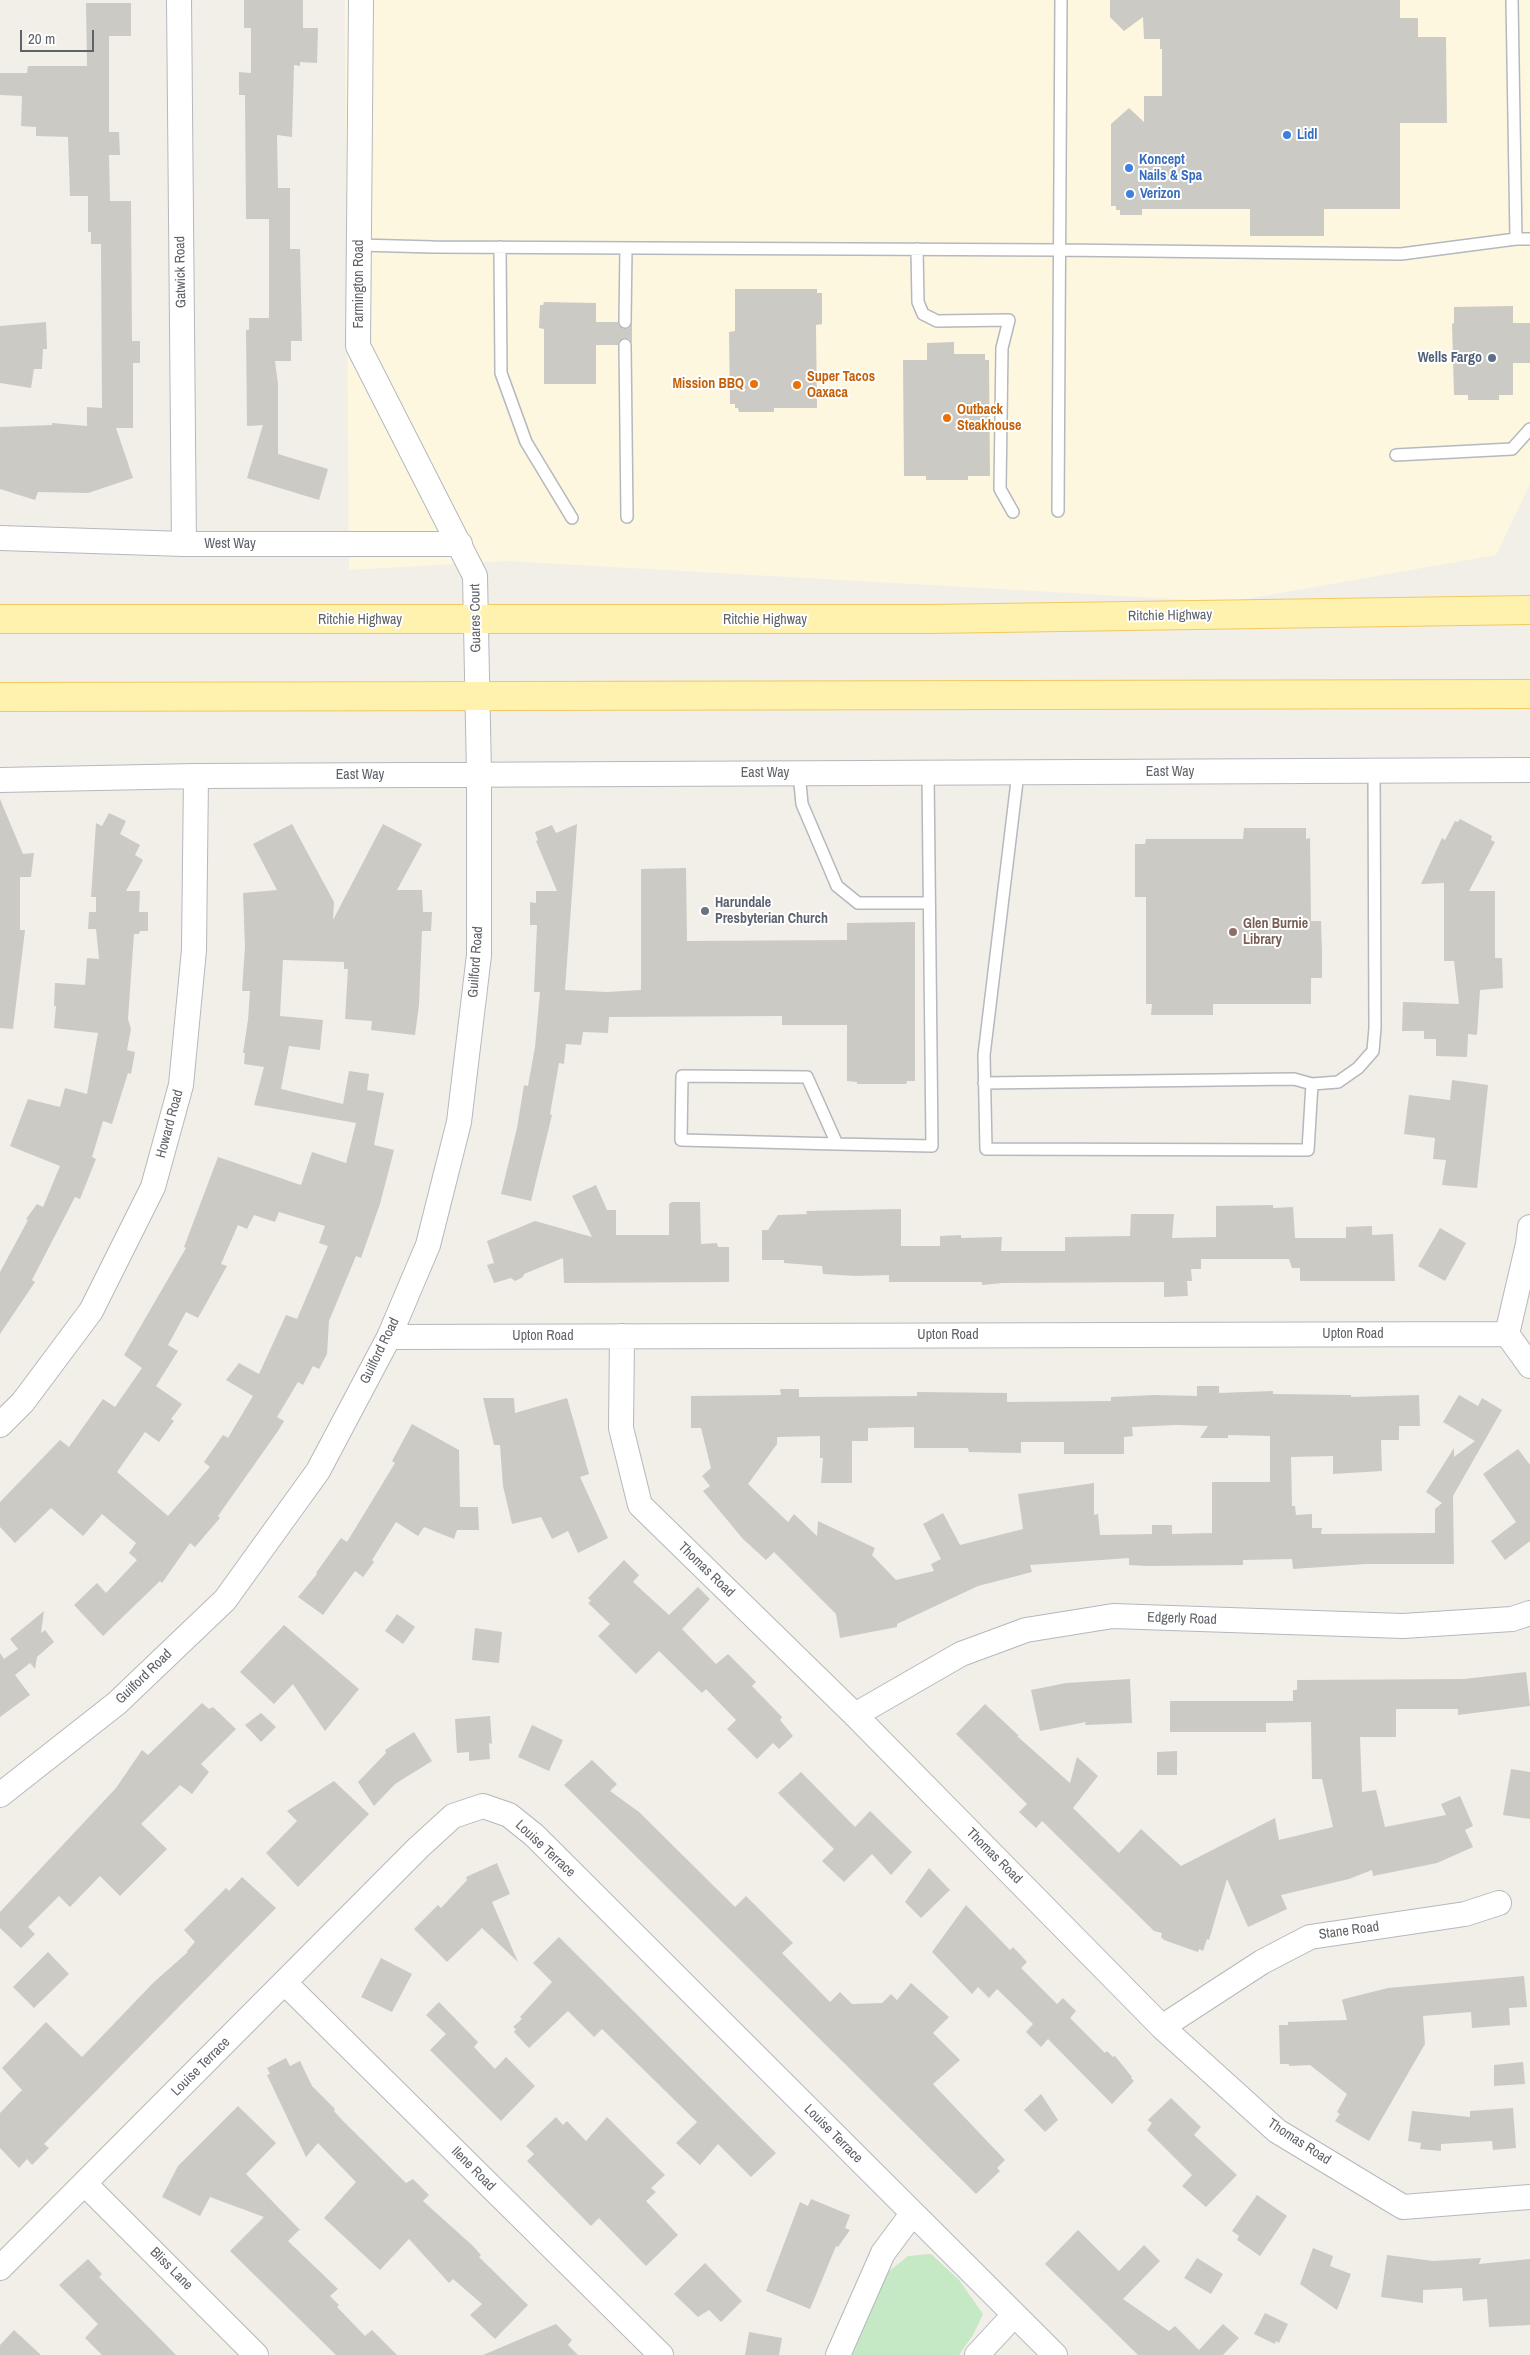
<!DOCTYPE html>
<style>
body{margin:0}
#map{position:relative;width:1530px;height:2355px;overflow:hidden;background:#f1efe8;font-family:"Archivo Narrow",sans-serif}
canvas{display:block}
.scale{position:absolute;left:20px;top:30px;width:74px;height:22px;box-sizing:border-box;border:2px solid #5f6368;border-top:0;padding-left:6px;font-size:15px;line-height:18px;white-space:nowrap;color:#5f6368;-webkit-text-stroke:4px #fff;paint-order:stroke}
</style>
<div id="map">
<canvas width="1530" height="2355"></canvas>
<div class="scale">20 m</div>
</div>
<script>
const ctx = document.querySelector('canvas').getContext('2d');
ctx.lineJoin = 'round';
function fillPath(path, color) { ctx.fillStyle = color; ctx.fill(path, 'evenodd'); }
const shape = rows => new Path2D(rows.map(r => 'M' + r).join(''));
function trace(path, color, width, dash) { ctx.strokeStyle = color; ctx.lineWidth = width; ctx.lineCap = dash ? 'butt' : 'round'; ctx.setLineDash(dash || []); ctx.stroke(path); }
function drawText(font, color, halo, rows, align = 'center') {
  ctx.font = font + ' "Archivo Narrow",sans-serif'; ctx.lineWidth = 4; ctx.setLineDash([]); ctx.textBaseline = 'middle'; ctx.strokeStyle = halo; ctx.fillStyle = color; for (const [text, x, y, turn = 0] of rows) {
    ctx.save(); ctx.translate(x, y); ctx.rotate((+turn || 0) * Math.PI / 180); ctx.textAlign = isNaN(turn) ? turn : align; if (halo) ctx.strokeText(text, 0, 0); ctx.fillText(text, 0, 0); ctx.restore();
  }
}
fillPath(shape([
 [345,0,1530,0,1530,484,1496,555,1229,602,507,561,349,570]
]), '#fef7e0');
fillPath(shape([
 [931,2254,959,2280,983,2314,973,2335,959,2355,850,2355,887,2273,908,2256]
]), '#c5e8c5');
fillPath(shape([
 [244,0,303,0,303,28,318,28,317,63,300,62,300,66,294,65,292,137,277,135,278,188,290,188,290,249,300,249,302,341,291,341,291,361,275,361,278,384,278,454,328,469,319,500,247,478,263,425,247,426,246,330,249,330,249,318,269,318,269,219,246,219,245,95,239,95,239,72,251,73,251,28,244,28],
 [1110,0,1400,0,1400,18,1418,18,1418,37,1446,37,1447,123,1400,123,1400,209,1324,209,1324,236,1250,236,1250,209,1142,209,1142,215,1120,215,1120,210,1116,210,1116,206,1111,206,1111,124,1129,108,1144,122,1144,96,1162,96,1162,49,1160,49,1160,39,1144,39,1143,17,1124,31,1110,17],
 [86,3,131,3,131,36,109,36,109,132,119,132,120,155,109,155,110,201,131,201,132,341,140,341,140,363,133,363,133,428,116,428,133,478,88,493,38,492,35,500,0,489,0,427,52,425,52,423,87,426,87,407,102,408,101,244,91,244,91,232,88,232,88,196,70,196,68,137,36,136,36,127,21,126,22,96,0,95,0,73,27,73,28,66,87,66],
 [735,289,817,289,817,293,822,293,822,324,816,325,817,408,774,408,774,412,739,412,738,408,735,408,735,404,730,404,729,332,735,331],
 [544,302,596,303,596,322,618,322,619,326,624,329,629,328,632,322,632,343,629,339,624,338,619,341,618,345,596,345,596,384,544,384,544,329,539,328,540,305,543,305],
 [1513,306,1513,323,1530,323,1530,363,1513,363,1513,395,1499,395,1499,400,1468,400,1468,395,1454,395,1452,324,1454,323,1454,307],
 [46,322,47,349,43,349,42,369,34,369,31,388,0,383,0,326],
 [954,342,954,354,985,354,985,360,989,360,990,476,968,476,968,480,926,480,926,476,904,476,903,360,927,360,927,343],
 [0,799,23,854,34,853,31,877,20,877,20,930,25,930,13,1029,0,1028],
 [109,813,126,821,120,834,140,845,135,855,143,860,126,891,140,891,139,912,148,912,148,931,140,931,139,934,134,934,128,1019,131,1029,127,1050,135,1052,131,1074,128,1073,112,1124,103,1121,92,1157,96,1159,80,1199,75,1197,32,1280,35,1282,0,1334,0,1272,28,1220,26,1219,37,1204,43,1207,60,1166,10,1146,28,1099,60,1107,65,1088,87,1094,98,1033,54,1028,56,1006,54,1006,55,983,85,985,87,958,99,959,96,929,88,929,89,912,96,912,96,897,91,897,96,823,102,826],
 [1460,819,1492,836,1491,840,1495,842,1469,891,1495,891,1495,958,1502,958,1503,988,1480,990,1477,1035,1468,1034,1467,1057,1436,1056,1436,1039,1424,1039,1424,1031,1402,1031,1403,1002,1459,1004,1454,961,1444,961,1444,883,1421,884,1442,838,1445,840,1455,821,1458,822],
 [292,824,334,902,333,920,383,824,422,844,397,890,422,890,423,912,432,912,431,931,422,931,419,1005,415,1035,371,1030,372,1021,345,1019,348,969,344,969,344,962,283,960,280,1016,323,1020,320,1050,289,1046,281,1089,343,1104,349,1071,369,1074,367,1090,384,1093,374,1145,394,1150,380,1204,361,1258,356,1256,329,1321,327,1354,319,1369,313,1366,303,1385,298,1382,277,1417,284,1421,278,1431,218,1516,220,1518,195,1547,190,1543,162,1583,160,1581,103,1636,74,1605,97,1583,106,1593,137,1560,129,1553,136,1543,102,1514,83,1536,51,1508,15,1543,0,1527,0,1502,60,1440,69,1447,103,1399,115,1407,142,1368,124,1355,186,1248,184,1247,218,1157,301,1185,312,1152,346,1163,356,1123,254,1105,264,1067,244,1064,245,1053,243,1053,248,1020,250,991,242,991,245,947,243,893,277,890,253,844],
 [279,1212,325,1226,319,1243,328,1246,297,1319,286,1315,259,1374,239,1363,226,1380,253,1396,228,1438,223,1435,204,1462,210,1467,168,1516,117,1472,145,1432,159,1442,174,1421,171,1419,182,1404,156,1386,178,1351,168,1345,186,1312,198,1318,227,1266,221,1264,238,1225,247,1229,254,1215,275,1222],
 [577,824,565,990,607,992,641,990,641,869,686,868,687,941,847,940,847,923,915,922,915,1081,907,1081,906,1084,857,1084,857,1082,847,1081,847,1025,782,1025,782,1016,609,1017,608,1033,583,1032,581,1045,566,1044,564,1064,559,1063,550,1114,552,1115,531,1201,501,1194,517,1128,524,1085,528,1086,535,1047,540,992,534,992,537,925,530,925,530,902,536,903,536,891,557,891,536,841,538,840,535,832,552,825,556,833],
 [1244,828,1306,828,1306,839,1310,838,1311,921,1321,921,1322,952,1322,978,1311,978,1311,1004,1213,1004,1213,1015,1151,1015,1152,1004,1146,1004,1146,897,1135,897,1135,844,1145,844,1146,839,1243,839],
 [1452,1080,1488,1085,1477,1188,1442,1185,1446,1160,1433,1159,1435,1138,1404,1134,1409,1095,1450,1100],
 [596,1185,607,1210,616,1210,616,1235,669,1235,669,1204,672,1202,700,1202,701,1244,717,1243,718,1247,729,1247,729,1282,564,1283,563,1258,524,1274,523,1277,515,1281,511,1278,494,1283,487,1265,494,1263,487,1241,535,1221,592,1237,572,1196],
 [1273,1205,1273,1208,1293,1207,1295,1238,1346,1238,1346,1227,1372,1226,1372,1235,1393,1234,1395,1281,1300,1281,1300,1268,1292,1268,1289,1259,1201,1259,1201,1269,1191,1269,1192,1281,1187,1281,1188,1296,1164,1297,1164,1282,1003,1283,982,1285,982,1282,889,1282,889,1275,856,1276,823,1274,822,1266,784,1263,784,1260,762,1260,762,1230,768,1230,778,1215,807,1214,806,1211,901,1209,901,1246,940,1246,940,1236,961,1235,961,1238,1002,1237,1001,1251,1065,1251,1065,1237,1130,1236,1131,1214,1174,1214,1172,1238,1216,1237,1216,1206],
 [1440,1228,1466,1243,1445,1281,1418,1266],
 [1197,1386,1219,1386,1219,1393,1273,1391,1273,1394,1351,1395,1351,1397,1419,1395,1420,1426,1399,1426,1399,1440,1381,1440,1382,1471,1333,1474,1333,1456,1291,1457,1292,1506,1295,1506,1296,1515,1312,1514,1312,1528,1322,1528,1321,1534,1435,1533,1435,1509,1442,1503,1426,1492,1454,1448,1454,1457,1475,1441,1443,1422,1459,1395,1478,1406,1482,1398,1502,1410,1453,1496,1454,1564,1366,1564,1293,1569,1292,1559,1243,1560,1243,1565,1148,1566,1129,1565,1129,1558,1030,1565,1032,1572,978,1586,897,1624,897,1627,840,1638,836,1614,774,1552,766,1560,743,1539,703,1491,710,1486,702,1476,711,1468,701,1428,691,1428,691,1396,781,1395,780,1389,799,1389,799,1397,917,1396,917,1392,1007,1393,1007,1402,1111,1401,1111,1397,1154,1395,1197,1396],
 [1176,1425,1208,1426,1200,1438,1228,1438,1228,1435,1270,1436,1270,1482,1212,1482,1212,1533,1172,1534,1172,1525,1152,1525,1152,1534,1100,1535,1098,1514,1094,1515,1094,1483,1018,1494,1023,1529,960,1545,943,1513,923,1524,941,1559,931,1564,934,1571,896,1580,872,1555,875,1548,818,1521,817,1536,794,1514,788,1522,748,1484,777,1444,777,1437,820,1436,820,1458,823,1458,821,1483,852,1483,852,1441,868,1441,868,1428,914,1427,914,1448,968,1448,969,1452,1021,1453,1021,1442,1064,1442,1064,1454,1124,1454,1124,1437,1133,1436,1132,1427],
 [483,1398,514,1398,515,1413,567,1398,589,1474,580,1477,608,1538,578,1553,568,1531,552,1539,541,1517,512,1524,503,1486,500,1445,494,1445],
 [412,1424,459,1450,460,1507,478,1507,479,1530,457,1530,454,1539,424,1527,418,1536,396,1522,372,1560,374,1562,363,1577,355,1571,323,1615,298,1597,317,1574,316,1573,341,1538,347,1542,395,1463,392,1461],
 [1518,1449,1530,1465,1530,1541,1505,1560,1491,1541,1516,1522,1483,1474],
 [624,1560,639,1575,633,1582,669,1615,698,1587,710,1599,682,1629,716,1664,728,1654,756,1682,752,1686,782,1717,780,1720,793,1736,779,1749,773,1743,757,1759,727,1729,736,1720,706,1689,702,1693,659,1651,636,1674,598,1636,610,1624,588,1603,591,1601,588,1598],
 [44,1611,41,1633,45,1630,54,1642,37,1657,35,1669,30,1663,15,1675,30,1695,0,1717,0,1653,4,1659,18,1649,10,1639],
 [397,1614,415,1627,403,1644,385,1631],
 [284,1625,359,1689,325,1731,293,1684,274,1704,240,1672],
 [475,1628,502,1632,499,1663,472,1660],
 [1526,1672,1530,1706,1458,1715,1458,1709,1396,1709,1396,1737,1360,1737,1362,1792,1376,1790,1385,1827,1446,1815,1441,1804,1460,1796,1473,1826,1465,1830,1473,1847,1437,1863,1373,1876,1372,1870,1349,1879,1281,1895,1287,1909,1248,1927,1227,1879,1209,1940,1207,1939,1203,1951,1199,1949,1198,1952,1164,1940,1161,1937,1162,1933,1154,1931,1042,1821,1036,1828,1019,1812,1027,1804,956,1734,985,1704,1019,1736,1017,1736,1070,1783,1077,1757,1098,1776,1073,1808,1119,1853,1141,1829,1181,1866,1275,1818,1279,1840,1333,1827,1322,1779,1312,1779,1311,1722,1266,1723,1266,1732,1170,1732,1170,1701,1293,1701,1293,1690,1297,1690,1297,1680,1464,1679],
 [1130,1679,1132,1723,1085,1725,1086,1722,1040,1731,1031,1690,1066,1683],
 [202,1703,209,1709,213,1707,236,1729,201,1764,209,1772,192,1794,180,1785,141,1824,167,1849,120,1896,100,1876,70,1907,59,1896,28,1927,35,1934,21,1948,0,1928,0,1912,116,1788,142,1750,148,1755],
 [261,1713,276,1727,261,1742,245,1725],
 [490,1716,492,1744,489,1743,490,1759,469,1761,469,1752,457,1753,455,1719],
 [532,1725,563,1740,549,1771,518,1757],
 [414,1732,432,1761,395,1784,374,1806,358,1782,386,1753,385,1750],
 [1177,1751,1177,1775,1157,1775,1157,1752],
 [592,1760,617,1784,610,1791,639,1812,735,1907,746,1896,793,1943,782,1953,830,2002,840,1992,852,2004,882,2003,891,1994,897,2000,911,1983,949,2017,933,2033,960,2060,933,2084,1005,2160,997,2168,1000,2171,976,2194,564,1785],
 [1511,1769,1530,1772,1530,1819,1503,1815],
 [801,1772,855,1827,870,1811,912,1852,891,1875,872,1854,844,1882,822,1861,834,1849,778,1793],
 [334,1781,369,1814,298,1887,266,1853,297,1821,287,1811],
 [497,1863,510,1894,492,1902,518,1962,482,1928,447,1962,414,1929,438,1905,441,1908,467,1880,466,1877],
 [929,1868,950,1890,921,1918,905,1902],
 [242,1877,276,1908,44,2144,49,2148,32,2165,27,2159,19,2168,0,2148,0,2113,22,2090,2,2068,46,2022,82,2057,154,1982,188,1952,187,1951,195,1942,184,1930,226,1888,229,1891],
 [966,1905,1010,1950,1013,1947,1027,1962,1021,1968,1057,2004,1063,1998,1076,2011,1070,2018,1105,2053,1107,2051,1113,2057,1115,2056,1132,2077,1131,2078,1134,2081,1112,2104,1048,2039,1041,2047,1026,2032,1033,2024,997,1989,989,1998,978,1987,972,1994,932,1952],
 [559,1937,776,2153,751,2177,718,2144,700,2165,676,2143,697,2122,602,2029,594,2037,568,2011,529,2048,514,2032,516,2029,513,2027,522,2019,520,2017,552,1982,533,1963],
 [48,1952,69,1974,34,2008,13,1987],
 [381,1958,412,1974,392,2012,361,1997],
 [1524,1976,1527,2007,1509,2008,1510,2025,1472,2028,1471,2012,1423,2016,1425,2044,1369,2141,1335,2121,1340,2114,1337,2112,1347,2094,1310,2065,1289,2066,1289,2064,1280,2064,1279,2025,1288,2025,1288,2022,1347,2020,1342,2000,1344,1999,1388,1988],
 [439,2002,478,2042,474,2047,495,2069,506,2057,535,2086,501,2121,430,2050,446,2034,426,2015],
 [286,2058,290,2066,300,2061,312,2086,335,2109,334,2111,342,2120,406,2183,413,2179,429,2195,423,2201,473,2246,481,2255,479,2257,528,2305,495,2339,470,2315,482,2304,453,2279,449,2283,409,2239,380,2270,324,2218,356,2182,318,2143,306,2157,267,2075,270,2074,267,2068],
 [1523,2062,1525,2084,1494,2086,1494,2065],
 [1041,2094,1058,2120,1045,2132,1024,2110],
 [1171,2098,1201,2127,1194,2135,1237,2175,1206,2207,1182,2186,1192,2175,1147,2130,1152,2123,1148,2120],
 [238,2106,276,2143,246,2174,301,2231,299,2230,288,2241,338,2289,330,2296,339,2305,337,2307,365,2336,372,2330,397,2355,336,2355,230,2251,264,2217,210,2197,200,2216,162,2197,178,2166],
 [1513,2108,1516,2148,1493,2150,1492,2141,1441,2144,1441,2151,1420,2149,1421,2143,1408,2141,1412,2111,1470,2117,1470,2111],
 [556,2117,563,2125,567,2121,586,2141,607,2117,665,2175,651,2188,656,2192,646,2201,678,2235,646,2266,599,2218,591,2226,527,2161,534,2154,526,2146],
 [1257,2195,1287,2216,1260,2256,1237,2240,1239,2236,1232,2231],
 [811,2199,850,2215,845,2228,850,2230,838,2247,836,2246,810,2309,766,2291,800,2202,808,2206],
 [1078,2230,1119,2271,1144,2245,1160,2261,1123,2299,1169,2331,1175,2326,1199,2350,1223,2324,1239,2338,1223,2355,1138,2355,1045,2264],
 [1313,2248,1333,2256,1330,2266,1351,2274,1337,2310,1300,2284],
 [1387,2255,1433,2261,1481,2258,1479,2264,1530,2259,1530,2325,1489,2327,1487,2299,1463,2301,1462,2288,1423,2290,1423,2303,1381,2297],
 [1197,2258,1223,2274,1211,2294,1184,2278],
 [88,2259,102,2274,99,2277,176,2355,102,2355,85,2338,98,2324,59,2285],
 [705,2263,742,2301,721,2322,709,2310,698,2317,674,2294],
 [1265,2313,1288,2324,1279,2343,1276,2341,1275,2344,1254,2334],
 [556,2324,572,2340,568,2345,578,2355,483,2355],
 [14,2330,41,2355,0,2355,0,2345],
 [749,2332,782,2338,779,2355,745,2355]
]), '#cccac5');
const lane = shape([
 [1512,0,1516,239],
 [359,245,433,247,1060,250,1401,254,1516,239,1530,239],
 [500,247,501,373,526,442,572,518],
 [917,249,918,302,923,314,937,321,1009,320,1002,348,1000,489,1013,512],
 [625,322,626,248],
 [625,345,627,517],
 [1396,455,1512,449,1530,429],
 [1058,511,1061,0],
 [799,773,802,804,837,886,858,903,929,903],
 [1018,773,984,1055,986,1149,1308,1150,1312,1084],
 [984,1083,1294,1079,1312,1084,1338,1082,1358,1068,1373,1051,1375,1028,1374,771],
 [837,1144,807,1077,682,1076,681,1140,837,1144,932,1146,928,773]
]);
const street = shape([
 [179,0,184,544],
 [0,538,184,544,460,544],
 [0,780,196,776,1530,770],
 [1530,1227,1528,1244,1507,1334,1530,1366],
 [622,1336,621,1428,640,1505,855,1715,1162,2027,1277,2131,1403,2207,1530,2197],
 [389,1337,1507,1334],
 [0,1425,23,1402,91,1311,153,1187,181,1085,194,950,196,776],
 [855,1715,961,1654,1026,1630,1113,1616,1403,1626,1512,1619,1530,1613],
 [0,1795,117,1703,225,1600,318,1471,389,1337,428,1245,459,1122,479,955,479,775,475,576,358,346,361,0],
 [285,1983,661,2355],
 [1162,2027,1262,1962,1310,1937,1465,1914,1499,1903],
 [85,2184,256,2355],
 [0,2268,418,1848,453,1816,483,1806,509,1815,534,1835,1055,2355],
 [838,2355,883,2253,912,2214],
 [977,2355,1014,2315]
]);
const primary = shape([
 [0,619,929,619,1530,610],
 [0,697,1530,694]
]);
trace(lane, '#b5b8bc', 14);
trace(street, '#b5b8bc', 26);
trace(primary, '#f2c960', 30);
trace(lane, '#fff', 11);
trace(street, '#fff', 24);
trace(primary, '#fff2af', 28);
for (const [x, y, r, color] of [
 [1287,135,5,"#3f7fe0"],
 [1129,168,5,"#3f7fe0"],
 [1130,194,5,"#3f7fe0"],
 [1492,358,5,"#5c6f8a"],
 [754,384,5,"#e8710a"],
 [797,385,5,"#e8710a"],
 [947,418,5,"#e8710a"],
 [705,911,5,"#6b7280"],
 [1233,932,5,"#8d6e63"]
]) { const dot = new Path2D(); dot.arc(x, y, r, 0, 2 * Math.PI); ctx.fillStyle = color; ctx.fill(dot); trace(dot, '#fff', 2); }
drawText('bold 14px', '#366cbe', '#fff', [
 ["Lidl",1297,135],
 ["Koncept",1139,160],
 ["Nails & Spa",1139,176],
 ["Verizon",1140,194]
], 'left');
drawText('14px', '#5f6368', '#fff', [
 ["Gatwick Road",181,272,-91],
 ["Farmington Road",359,284,-90],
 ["West Way",230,544],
 ["Ritchie Highway",1170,616,-1],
 ["Guares Court",476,618,-91],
 ["Ritchie Highway",360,620],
 ["Ritchie Highway",765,620],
 ["East Way",1170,772],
 ["East Way",765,773],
 ["East Way",360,775],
 ["Guilford Road",476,962,-86],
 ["Howard Road",170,1124,-75],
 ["Upton Road",1353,1334],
 ["Upton Road",948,1335],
 ["Upton Road",543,1336],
 ["Guilford Road",380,1351,-64],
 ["Thomas Road",706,1570,44],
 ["Edgerly Road",1182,1619,2],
 ["Guilford Road",144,1677,-44],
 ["Louise Terrace",545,1849,43],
 ["Thomas Road",994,1856,45],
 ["Stane Road",1349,1931,-8],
 ["Louise Terrace",201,2067,-45],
 ["Louise Terrace",833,2134,45],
 ["Thomas Road",1299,2142,33],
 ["Ilene Road",473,2169,45],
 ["Bliss Lane",171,2269,45]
]);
drawText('bold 14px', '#4e5e75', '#fff', [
 ["Wells Fargo",1482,358]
], 'right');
drawText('bold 14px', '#c56008', '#fff', [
 ["Super Tacos",807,377],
 ["Oaxaca",807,393],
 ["Mission BBQ",744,384,"right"],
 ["Outback",957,410],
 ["Steakhouse",957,426]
], 'left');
drawText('bold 14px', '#5b616d', '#fff', [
 ["Harundale",715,903],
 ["Presbyterian Church",715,919]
], 'left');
drawText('bold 14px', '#785e54', '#fff', [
 ["Glen Burnie",1243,924],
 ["Library",1243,940]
], 'left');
</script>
